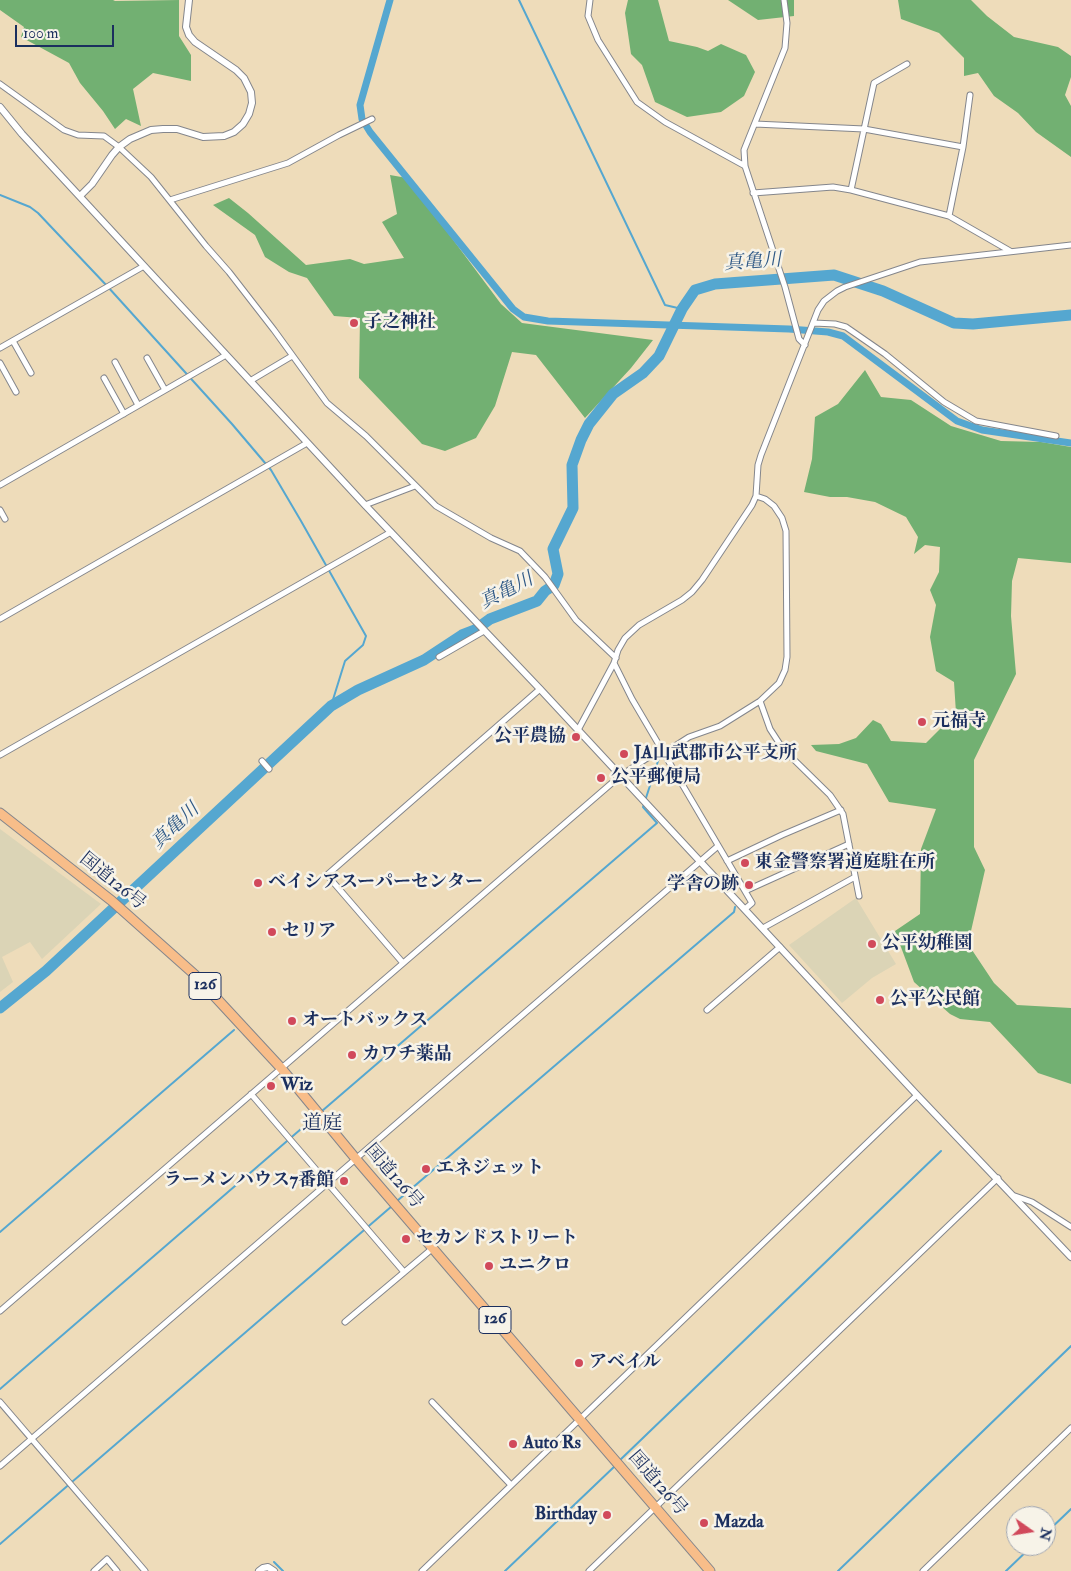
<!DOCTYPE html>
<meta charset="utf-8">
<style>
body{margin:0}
#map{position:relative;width:1071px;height:1571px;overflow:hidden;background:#eedcba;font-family:"IM FELL Double Pica",serif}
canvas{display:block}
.north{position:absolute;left:1006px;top:1506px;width:50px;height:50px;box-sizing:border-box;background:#f7f3e8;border:1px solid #9fa5b1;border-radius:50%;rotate:103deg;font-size:14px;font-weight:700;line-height:20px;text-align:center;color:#1b2f5e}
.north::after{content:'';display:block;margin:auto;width:18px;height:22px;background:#d1495b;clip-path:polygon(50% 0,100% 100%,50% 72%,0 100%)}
.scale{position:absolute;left:15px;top:25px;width:99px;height:22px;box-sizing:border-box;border:2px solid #1b2f5e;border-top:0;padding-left:6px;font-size:15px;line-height:18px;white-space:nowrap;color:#1b2f5e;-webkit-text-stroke:4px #f7f3e8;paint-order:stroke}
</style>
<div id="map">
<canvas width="1071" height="1571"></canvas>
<div class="north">N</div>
<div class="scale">100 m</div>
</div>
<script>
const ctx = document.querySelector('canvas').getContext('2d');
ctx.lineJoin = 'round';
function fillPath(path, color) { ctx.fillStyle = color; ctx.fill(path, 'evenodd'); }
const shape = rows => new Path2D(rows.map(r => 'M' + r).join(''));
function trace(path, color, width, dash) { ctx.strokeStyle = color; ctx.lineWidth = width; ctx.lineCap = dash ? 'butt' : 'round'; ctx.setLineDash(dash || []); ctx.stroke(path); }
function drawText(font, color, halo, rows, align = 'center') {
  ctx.font = font + ' "IM FELL Double Pica","Noto Serif JP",serif'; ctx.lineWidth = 5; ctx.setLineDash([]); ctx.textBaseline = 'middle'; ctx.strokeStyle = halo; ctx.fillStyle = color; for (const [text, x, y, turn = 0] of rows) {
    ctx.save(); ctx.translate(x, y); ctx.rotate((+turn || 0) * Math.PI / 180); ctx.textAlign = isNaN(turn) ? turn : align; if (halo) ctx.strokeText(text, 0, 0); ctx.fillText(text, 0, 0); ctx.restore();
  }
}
fillPath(shape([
 [0,829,101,904,42,959,30,942,2,957,13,982,0,992],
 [856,898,896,964,872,978,842,1003,789,945]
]), '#dbd4b6');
fillPath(shape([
 [0,0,113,0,115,1,179,0,179,36,191,55,191,81,153,73,133,89,141,126,126,119,115,129,103,111,80,83,69,63,21,37,24,27,0,10],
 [628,0,658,0,669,41,697,47,708,51,721,44,746,55,755,72,744,96,721,112,687,117,655,102,642,65,631,54,625,13],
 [728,0,794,0,794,16,758,20],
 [898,0,971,0,987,16,1014,37,1058,47,1071,56,1071,77,1065,95,1071,106,1071,157,1036,132,1018,113,994,96,978,73,964,76,964,58,939,33,901,19],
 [390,175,407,178,501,304,522,323,653,340,631,368,585,418,536,355,512,352,495,406,476,438,445,451,422,444,359,378,360,318,334,316,307,278,289,272,265,257,255,235,213,205,229,198,248,213,306,265,350,259,364,264,404,258,382,222,397,214],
 [865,370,881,397,911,400,951,426,1001,441,1041,442,1071,447,1071,563,1018,558,1012,581,1011,616,1016,674,974,760,974,847,985,870,968,944,994,983,1017,1005,1071,1008,1071,1084,1038,1073,990,1022,960,1019,950,1014,914,982,895,931,920,914,921,849,936,809,889,802,867,764,816,751,811,745,839,744,856,738,873,720,881,724,891,741,926,743,956,713,954,682,936,671,930,637,936,605,930,590,939,572,940,547,925,545,914,554,918,537,906,517,875,502,847,497,830,497,804,492,812,459,815,417,838,404]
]), '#72b072');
trace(shape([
 [519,0,665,305,682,309],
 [0,195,30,207,38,213,108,287,232,424,271,470,301,521,366,636,363,645,345,661,331,706],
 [322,1111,657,823,643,807,660,755],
 [397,1201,734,912,735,907],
 [0,1232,234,1030],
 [0,1389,316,1116],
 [619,1461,941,1151],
 [1046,1533,1071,1509],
 [0,1544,392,1206],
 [274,1562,283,1571],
 [505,1571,616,1465],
 [838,1571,1071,1346],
 [1006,1571,1032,1546]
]), '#55a7d0', 2);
trace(shape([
 [390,0,360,105,362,119,370,132,513,309,524,317,548,321,789,329,828,332,843,336,957,421,982,430,1071,443]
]), '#55a7d0', 7);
trace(shape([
 [0,1008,46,971,331,706,358,690,424,660,462,635,475,630,490,619,537,601,545,591,554,585,558,574,553,549,573,508,572,465,581,440,589,424,613,394,643,373,659,356,682,309,695,290,715,284,834,275,883,291,954,323,973,324,1071,315]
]), '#55a7d0', 11);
const minor = shape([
 [590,0,588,16,598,40,637,102,665,122,745,166],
 [784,0,787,23,785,48,744,150,745,166,785,287,799,339,805,345],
 [0,84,64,130,78,135,104,136,119,147,151,177,206,246,229,272,274,330,327,403,366,436,436,506,491,538,520,551,545,577,576,620,616,658],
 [755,124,864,129,963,147],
 [851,190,874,83,907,64],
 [753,193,833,187,851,190,949,216,1010,251],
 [170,200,288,163,339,135,372,119],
 [949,216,963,147,970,95],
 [814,323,835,324,846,327,885,354,944,402,976,421,1056,436],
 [13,341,31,373],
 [0,348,144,266],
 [147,358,165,390],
 [115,362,138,405],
 [0,363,16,392],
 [104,378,124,414],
 [250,381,292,356],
 [0,485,226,355],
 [365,505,415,486],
 [0,510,5,519],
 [0,619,307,443],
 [439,657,484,631],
 [614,663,632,699,752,903,745,909],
 [760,701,770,729,783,749,830,795,843,814,859,896],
 [578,730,614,663,618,650,625,638,639,625,682,600,692,592,702,580,752,505,756,496,758,465,761,455,818,310,824,301,837,291,845,287,920,262,1071,245],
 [664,753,689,737,720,726,760,701,779,683,785,670,787,657,786,531,782,518,774,506,765,499,756,496],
 [0,755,391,532],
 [262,761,269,769],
 [727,861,782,835,841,810],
 [745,891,849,844],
 [763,928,855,877],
 [403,963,327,875,540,689],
 [707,1010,780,947],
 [251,1094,404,1272],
 [1015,1196,1032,1202,1071,1227],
 [0,1311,620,776,661,749],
 [345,1322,433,1248],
 [0,1402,145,1571],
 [432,1402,511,1485],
 [0,1466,718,846],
 [94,1571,107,1559,117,1571],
 [422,1571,917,1095],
 [589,1571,998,1178],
 [923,1571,1071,1428]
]);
const tertiary = shape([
 [0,107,22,134,144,266,365,505,540,689,917,1095,1071,1257],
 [80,196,92,184,112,155,119,147,130,139,151,130,163,129,177,129,203,137,224,136,234,132,243,124,249,114,252,103,251,92,244,78,236,70,195,42,189,35,186,27,189,0],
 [259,1571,263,1568,268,1567,274,1571]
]);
const trunk = shape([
 [0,813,112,901,194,974,281,1068,356,1159,710,1571]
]);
trace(minor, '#84868c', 7);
trace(tertiary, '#84868c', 8);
trace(trunk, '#84868c', 11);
trace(minor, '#fff', 5);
trace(tertiary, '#fff', 6);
trace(trunk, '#f8bd89', 9);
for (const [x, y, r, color] of [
 [354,323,5,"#d1495b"],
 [922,722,5,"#d1495b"],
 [576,737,5,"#d1495b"],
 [624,754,5,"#d1495b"],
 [601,778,5,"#d1495b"],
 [745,863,5,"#d1495b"],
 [258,883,5,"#d1495b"],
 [749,885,5,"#d1495b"],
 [272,932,5,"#d1495b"],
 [872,944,5,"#d1495b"],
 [880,1000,5,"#d1495b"],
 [292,1021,5,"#d1495b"],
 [352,1055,5,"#d1495b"],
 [271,1086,5,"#d1495b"],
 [426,1169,5,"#d1495b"],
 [344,1181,5,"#d1495b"],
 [406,1239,5,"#d1495b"],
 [489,1266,5,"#d1495b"],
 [579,1363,5,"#d1495b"],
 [513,1444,5,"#d1495b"],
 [607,1515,5,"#d1495b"],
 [704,1523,5,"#d1495b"]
]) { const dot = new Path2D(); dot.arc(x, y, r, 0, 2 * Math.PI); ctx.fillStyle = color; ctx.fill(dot); trace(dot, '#f7f3e8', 2); }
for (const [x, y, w] of [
 [205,986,32],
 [495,1320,32]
]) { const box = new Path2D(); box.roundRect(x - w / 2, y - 13.5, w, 27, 4); ctx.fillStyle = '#f7f3e8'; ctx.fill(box); trace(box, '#1b2f5e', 1); }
drawText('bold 16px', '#1b2f5e', null, [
 ["126",205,986],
 ["126",495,1320]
]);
drawText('bold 18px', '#1b2f5e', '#f7f3e8', [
 ["子之神社",364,323],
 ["元福寺",932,722],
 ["公平農協",566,737,"right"],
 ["JA山武郡市公平支所",634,754],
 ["公平郵便局",611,778],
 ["東金警察署道庭駐在所",755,863],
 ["ベイシアスーパーセンター",268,883],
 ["学舎の跡",739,885,"right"],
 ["セリア",282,932],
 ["公平幼稚園",882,944],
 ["公平公民館",890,1000],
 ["オートバックス",302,1021],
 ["カワチ薬品",362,1055],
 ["Wiz",281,1086],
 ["エネジェット",436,1169],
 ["ラーメンハウス7番館",334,1181,"right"],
 ["セカンドストリート",416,1239],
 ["ユニクロ",499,1266],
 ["アベイル",589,1363],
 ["Auto Rs",523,1444],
 ["Birthday",597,1515,"right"],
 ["Mazda",714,1523]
], 'left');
drawText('18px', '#1b2f5e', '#f7f3e8', [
 ["国道126号",112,882,39],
 ["国道126号",393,1177,49],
 ["国道126号",657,1484,49]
]);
drawText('italic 19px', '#2f5986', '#f7f3e8', [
 ["真亀川",753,263,-4],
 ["真亀川",507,592,-27],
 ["真亀川",176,827,-43]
]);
drawText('20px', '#1b2f5e', '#f7f3e8', [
 ["道庭",322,1125]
]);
</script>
